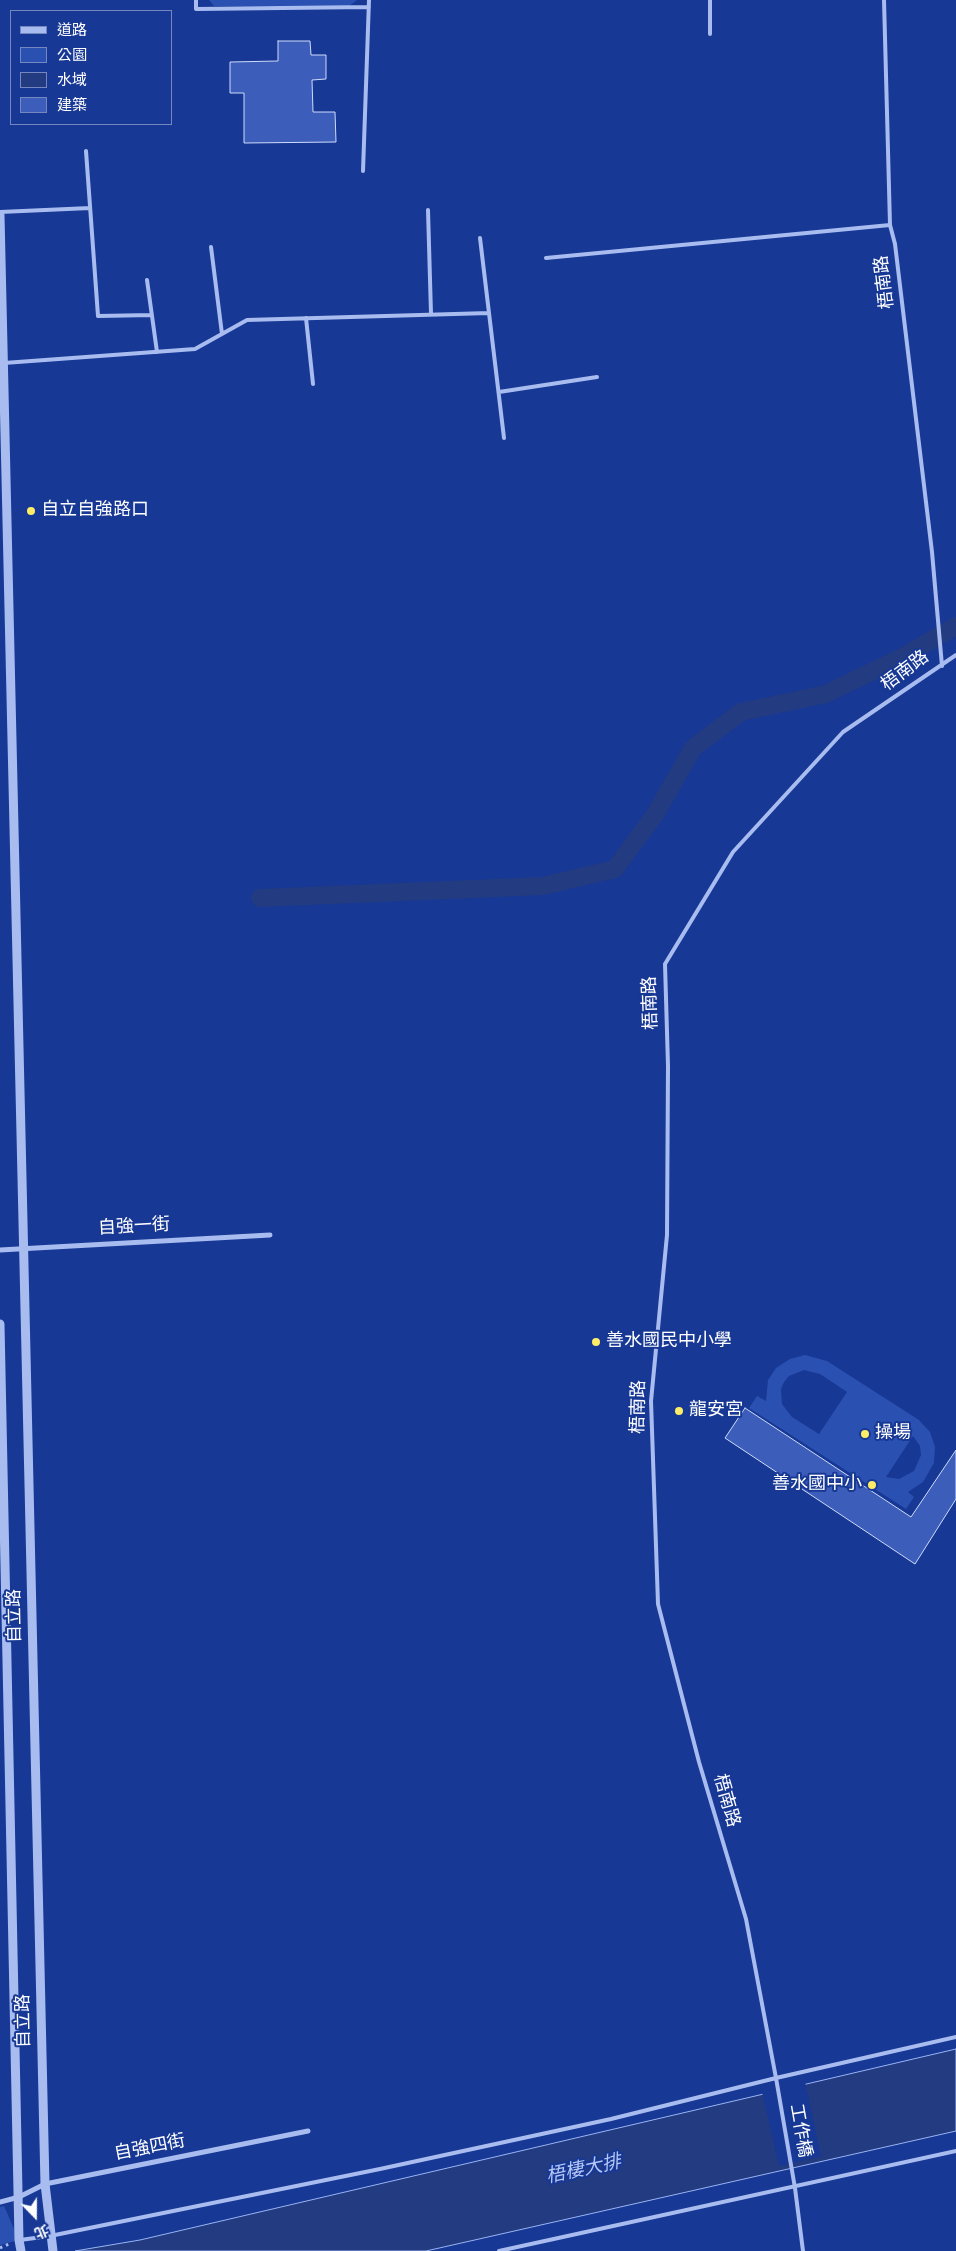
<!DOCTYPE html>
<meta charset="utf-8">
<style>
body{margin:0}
#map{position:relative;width:956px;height:2251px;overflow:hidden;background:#173894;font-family:Overpass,"Noto Sans TC",sans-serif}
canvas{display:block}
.legend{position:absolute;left:10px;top:10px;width:162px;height:115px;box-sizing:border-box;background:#173894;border:1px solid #7488bf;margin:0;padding:6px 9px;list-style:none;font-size:15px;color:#fff}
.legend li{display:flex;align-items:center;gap:10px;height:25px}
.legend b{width:25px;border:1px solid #7488bf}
.north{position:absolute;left:10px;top:2191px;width:50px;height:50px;-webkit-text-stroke:4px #173894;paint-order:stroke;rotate:158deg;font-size:14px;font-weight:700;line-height:20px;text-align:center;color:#fff}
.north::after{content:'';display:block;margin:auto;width:18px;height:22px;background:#fff;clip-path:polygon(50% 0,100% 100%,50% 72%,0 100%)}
</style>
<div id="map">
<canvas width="956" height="2251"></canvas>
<ul class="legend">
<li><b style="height:6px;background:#a8bcf0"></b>道路</li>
<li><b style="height:14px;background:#2a50b2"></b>公園</li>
<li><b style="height:14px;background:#233b81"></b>水域</li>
<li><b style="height:14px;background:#3c5eba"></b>建築</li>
</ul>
<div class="north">北</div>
</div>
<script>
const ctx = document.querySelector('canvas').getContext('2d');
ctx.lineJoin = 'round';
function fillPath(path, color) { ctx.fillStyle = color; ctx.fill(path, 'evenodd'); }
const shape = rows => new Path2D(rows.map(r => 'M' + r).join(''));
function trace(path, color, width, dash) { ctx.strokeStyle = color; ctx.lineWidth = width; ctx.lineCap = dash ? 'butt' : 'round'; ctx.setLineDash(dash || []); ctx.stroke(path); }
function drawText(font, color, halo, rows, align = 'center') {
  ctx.font = font + ' Overpass,"Noto Sans TC",sans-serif'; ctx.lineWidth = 4; ctx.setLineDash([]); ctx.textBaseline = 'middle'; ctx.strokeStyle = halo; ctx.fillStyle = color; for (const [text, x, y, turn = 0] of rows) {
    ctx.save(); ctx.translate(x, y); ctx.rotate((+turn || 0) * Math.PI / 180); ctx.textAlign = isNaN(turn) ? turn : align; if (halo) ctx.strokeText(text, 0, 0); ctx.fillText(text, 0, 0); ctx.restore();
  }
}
fillPath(shape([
 [209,0,357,0,348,7,214,6],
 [805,1355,827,1361,919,1420,930,1432,935,1447,934,1463,923,1482,908,1492,914,1497,906,1509,749,1408,757,1396,766,1401,768,1380,776,1368,790,1359],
 [804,1370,820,1374,847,1392,819,1434,792,1417,782,1404,781,1389,784,1382,789,1376],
 [913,1436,920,1446,921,1455,914,1471,899,1479,886,1477],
 [4,2206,19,2240,0,2245,0,2207]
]), '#2a50b2');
const water = shape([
 [956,2049,956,2131,426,2251,75,2251,140,2240,956,2049]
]);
fillPath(water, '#233b81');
trace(water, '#9ab4f3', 1);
fillPath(shape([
 [805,2082,821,2156,779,2166,762,2092]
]), '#173894');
trace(shape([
 [260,898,543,886,615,869,656,813,693,748,741,712,826,694,904,656,956,626]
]), '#233b81', 18);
const building = shape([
 [278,41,310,41,311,55,326,55,326,79,312,80,313,112,335,112,336,142,244,143,244,93,230,93,230,62,278,61,278,41],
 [745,1408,911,1517,956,1450,956,1499,915,1564,725,1438,745,1408]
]);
fillPath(building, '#3c5eba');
trace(building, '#cfdbfb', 1);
trace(shape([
 [0,2248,9,2244]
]), '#a8bcf0', 3, [2.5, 4]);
trace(shape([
 [196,0,196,9,369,7],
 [710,0,710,34],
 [884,0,890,225,895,244,932,552,942,666],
 [86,151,98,316,152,315],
 [363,171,369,0],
 [428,210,431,314],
 [0,212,90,208],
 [480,238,504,438],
 [211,247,222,334],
 [546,258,890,225],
 [147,280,157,352],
 [306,318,313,384],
 [4,363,195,349,247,320,489,313],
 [499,392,597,377],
 [20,2240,50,2236,380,2169,611,2119,776,2078,956,2037],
 [499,2251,956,2151],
 [803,2251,795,2188,776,2078,746,1919,699,1762,658,1604,651,1401,667,1235,668,1066,665,964,733,852,843,732,956,655]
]), '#a8bcf0', 4);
trace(shape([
 [0,1250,270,1235],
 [0,2202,19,2197,45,2184,308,2131]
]), '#a8bcf0', 5);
trace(shape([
 [0,215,45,2184,53,2251],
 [0,1324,19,2240,21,2251]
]), '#a8bcf0', 9);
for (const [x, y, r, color] of [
 [31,511,5,"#ffed67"],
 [596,1342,5,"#ffed67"],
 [679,1411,5,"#ffed67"],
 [865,1434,5,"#ffed67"],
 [872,1485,5,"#ffed67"]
]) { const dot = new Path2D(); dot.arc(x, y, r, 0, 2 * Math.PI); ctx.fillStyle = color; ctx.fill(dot); trace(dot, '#173894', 2); }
drawText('18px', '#fff', '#173894', [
 ["梧南路",886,282,-97],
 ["梧南路",906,672,-37],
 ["梧南路",652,1003,-92],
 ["自強一街",134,1228,-3],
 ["梧南路",640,1407,-89],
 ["自立路",16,1616,-91],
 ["梧南路",725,1801,74],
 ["自立路",25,2021,-91],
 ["工作橋",799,2131,80],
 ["自強四街",150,2149,-11]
]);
drawText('18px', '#fff', '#173894', [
 ["自立自強路口",41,511],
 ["善水國民中小學",606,1342],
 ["龍安宮",689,1411],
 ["操場",875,1434],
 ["善水國中小",862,1485,"right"]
], 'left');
drawText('italic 19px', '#b4c7f7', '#173894', [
 ["梧棲大排",584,2171,-12]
]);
</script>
